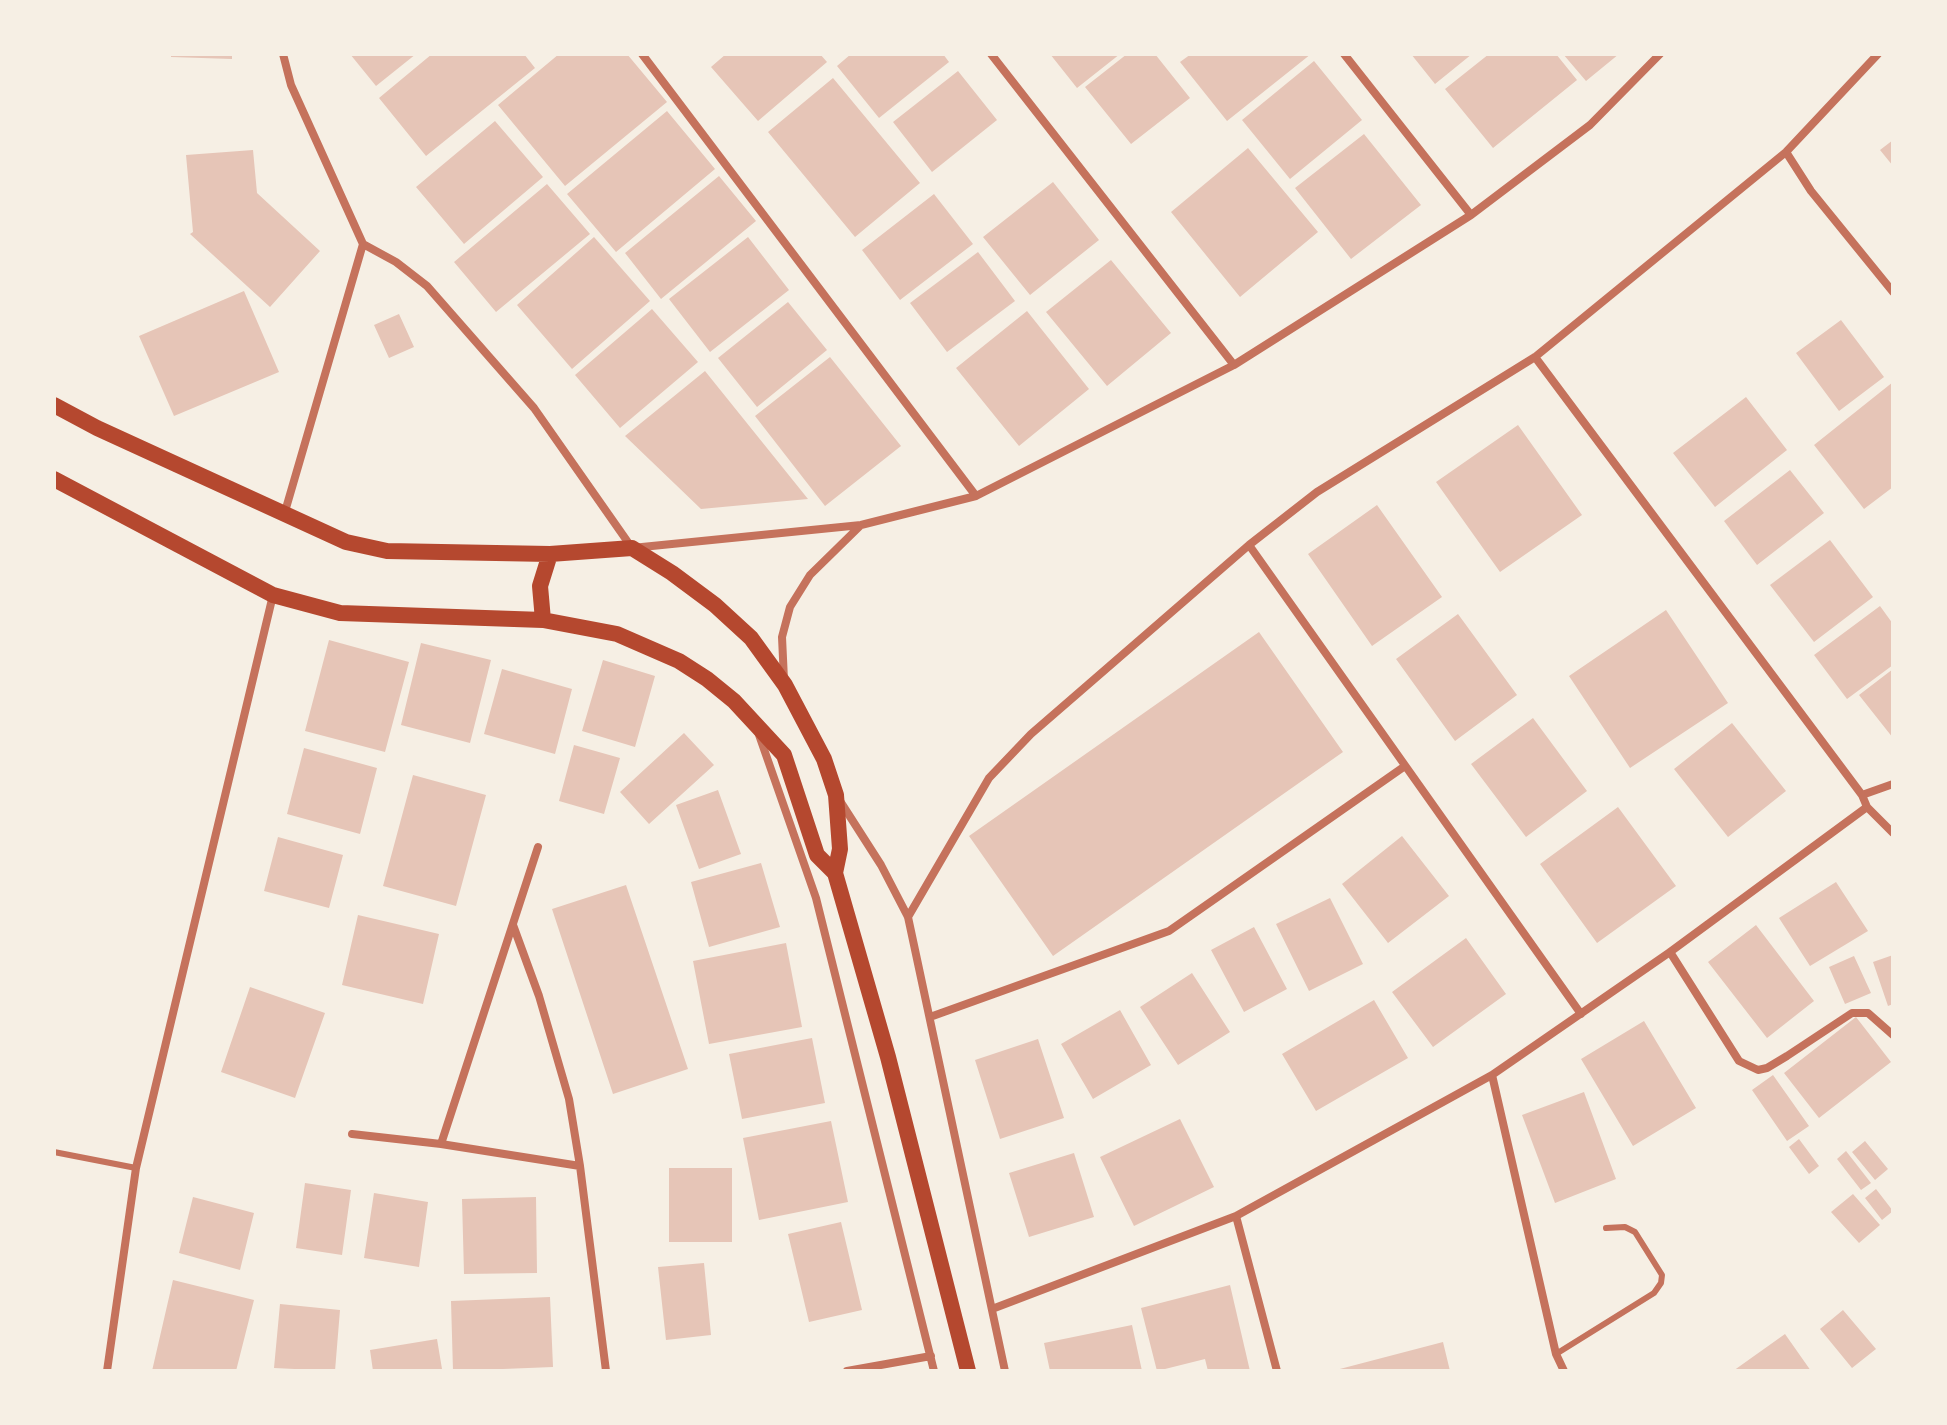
<!DOCTYPE html>
<style>
body{margin:0}
#map{position:relative;width:1947px;height:1425px;overflow:hidden;background:#f6efe4;font-family:"Asap Condensed",sans-serif}
canvas{display:block}
.frame{position:absolute;inset:0;border:56px solid #f6efe4;pointer-events:none}
</style>
<div id="map">
<canvas width="1947" height="1425"></canvas>
<div class="frame"></div>
</div>
<script>
const ctx = document.querySelector('canvas').getContext('2d');
ctx.lineJoin = 'round';
function fillPath(path, color) { ctx.fillStyle = color; ctx.fill(path, 'evenodd'); }
const shape = rows => new Path2D(rows.map(r => 'M' + r).join(''));
function trace(path, color, width, dash) { ctx.strokeStyle = color; ctx.lineWidth = width; ctx.lineCap = dash ? 'butt' : 'round'; ctx.setLineDash(dash || []); ctx.stroke(path); }
fillPath(shape([
 [171,54,232,54,232,59,171,57],
 [350,54,416,54,376,86],
 [432,54,524,54,535,68,426,156,379,98],
 [559,54,627,54,667,102,565,186,498,105],
 [726,54,820,54,827,62,758,121,711,67],
 [851,54,943,54,949,62,879,118,837,66],
 [1050,54,1120,54,1077,88],
 [1127,54,1155,54,1190,98,1131,144,1085,87],
 [1191,54,1311,54,1227,121,1180,62],
 [1411,54,1472,54,1435,84],
 [1489,54,1556,54,1577,80,1493,148,1445,89],
 [1563,54,1619,54,1586,81],
 [1314,61,1362,120,1290,179,1242,120],
 [958,71,997,120,932,172,893,122],
 [833,78,920,183,855,237,768,132],
 [667,111,715,169,616,252,567,194],
 [495,121,543,177,464,244,416,187],
 [1364,134,1421,205,1351,259,1295,188],
 [1893,140,1893,166,1880,150],
 [1248,148,1318,232,1240,297,1171,212],
 [253,150,257,193,320,251,270,307,190,234,193,232,186,155],
 [719,176,756,221,661,299,625,253],
 [1053,182,1099,240,1030,295,983,237],
 [547,184,590,234,496,312,454,262],
 [934,194,973,244,900,300,862,250],
 [594,237,650,301,572,369,517,305],
 [748,237,789,290,710,352,669,299],
 [978,252,1015,301,947,352,910,303],
 [1111,260,1171,333,1107,386,1046,312],
 [244,291,279,372,174,416,139,336],
 [788,302,827,350,757,407,718,358],
 [652,309,698,362,620,428,575,375],
 [1027,311,1089,389,1019,446,956,368],
 [399,314,414,347,389,358,374,325],
 [1841,320,1884,377,1839,411,1796,353],
 [830,357,901,446,825,506,755,416],
 [705,371,808,499,701,509,625,436],
 [1893,382,1893,487,1864,509,1814,445],
 [1746,397,1787,450,1715,507,1673,453],
 [1518,425,1582,515,1500,572,1436,482],
 [1790,470,1824,513,1757,565,1724,521],
 [1377,505,1442,597,1372,646,1308,554],
 [1830,540,1873,597,1814,642,1770,585],
 [1880,606,1893,624,1893,665,1847,699,1814,655],
 [1666,610,1728,703,1630,768,1569,676],
 [1458,614,1517,695,1455,741,1396,659],
 [1259,632,1343,752,1053,956,969,836],
 [329,640,409,662,385,752,305,731],
 [421,643,491,660,470,743,401,725],
 [603,660,655,676,635,747,582,731],
 [502,669,572,689,555,754,484,734],
 [1893,669,1893,738,1859,695],
 [1533,718,1587,791,1526,837,1471,764],
 [1732,723,1786,791,1728,837,1674,769],
 [684,733,714,765,649,824,620,792],
 [574,745,620,758,604,814,559,801],
 [304,748,377,768,360,834,287,814],
 [413,775,486,795,456,906,383,886],
 [718,790,741,854,699,869,676,805],
 [1618,807,1676,886,1597,943,1540,864],
 [1402,836,1449,896,1388,943,1342,884],
 [278,837,343,855,329,908,264,891],
 [761,863,780,927,709,947,691,882],
 [1836,882,1868,931,1810,966,1779,918],
 [626,885,688,1069,613,1094,552,909],
 [1330,898,1363,964,1309,991,1276,924],
 [358,915,439,934,423,1004,342,985],
 [1756,925,1814,1001,1767,1038,1708,962],
 [1254,927,1287,989,1244,1012,1211,950],
 [1466,938,1506,994,1433,1047,1392,992],
 [786,943,802,1027,709,1044,693,961],
 [1893,955,1893,1004,1888,1006,1873,962],
 [1854,956,1871,993,1845,1004,1829,967],
 [1192,973,1230,1032,1178,1065,1140,1007],
 [250,987,325,1013,295,1098,221,1072],
 [1374,1000,1408,1058,1316,1111,1282,1054],
 [1120,1010,1151,1065,1093,1099,1061,1044],
 [1856,1017,1891,1062,1819,1118,1784,1073],
 [1644,1021,1696,1108,1633,1146,1581,1059],
 [812,1038,825,1103,742,1119,729,1054],
 [1038,1039,1064,1118,1000,1139,975,1060],
 [1773,1075,1809,1126,1787,1141,1752,1090],
 [1584,1092,1616,1179,1555,1203,1522,1115],
 [1180,1119,1214,1187,1134,1226,1100,1157],
 [831,1121,848,1202,759,1220,743,1138],
 [1799,1139,1819,1166,1809,1174,1789,1147],
 [1865,1141,1888,1169,1875,1180,1852,1152],
 [1846,1151,1871,1183,1861,1190,1837,1159],
 [1074,1153,1094,1217,1029,1237,1009,1173],
 [669,1168,732,1168,732,1242,669,1242],
 [305,1183,351,1190,342,1255,296,1248],
 [1876,1189,1893,1211,1882,1220,1865,1198],
 [374,1193,428,1202,419,1267,364,1258],
 [1853,1194,1880,1225,1859,1243,1831,1212],
 [193,1197,254,1213,240,1270,179,1253],
 [536,1197,537,1273,464,1274,462,1199],
 [841,1222,862,1310,809,1322,788,1234],
 [704,1263,711,1335,666,1340,658,1267],
 [173,1280,254,1300,236,1371,152,1371],
 [1230,1285,1250,1371,1208,1371,1205,1359,1157,1371,1141,1308],
 [550,1297,553,1367,453,1371,451,1301],
 [280,1304,340,1310,335,1371,274,1368],
 [1843,1310,1876,1349,1852,1368,1820,1329],
 [1132,1325,1142,1371,1050,1371,1044,1343],
 [1785,1334,1811,1371,1733,1371],
 [437,1339,442,1369,373,1371,370,1350],
 [1443,1342,1450,1371,1336,1371,1336,1370]
]), '#e6c5b7');
trace(shape([
 [54,1152,136,1168],
 [1556,1354,1654,1293,1661,1283,1662,1275,1635,1232,1625,1227,1606,1228]
]), '#c5725c', 6);
trace(shape([
 [283,54,291,85,363,244,396,262,427,286,534,408,632,548,861,525,976,496,1234,365,1471,215,1590,125,1660,54],
 [642,54,976,496],
 [991,54,1234,365],
 [1344,54,1471,215],
 [1786,152,1811,191,1893,292],
 [1535,357,1862,795,1867,807,1893,833],
 [284,515,363,244],
 [1249,545,1581,1014],
 [784,680,782,637,790,607,810,575,860,526],
 [758,732,816,898,934,1371],
 [1862,795,1893,784],
 [840,801,881,865,908,917,1005,1371],
 [908,917,989,778,1031,734,1249,545,1317,492,1535,357,1786,152,1878,54],
 [513,925,539,996,569,1099,580,1166],
 [1670,952,1739,1061,1758,1070,1767,1068,1787,1056,1852,1013,1868,1013,1893,1035],
 [930,1017,1169,931,1405,766],
 [1492,1075,1556,1354,1564,1371],
 [352,1134,441,1144,580,1166,606,1371],
 [441,1144,538,847],
 [1236,1216,1277,1371],
 [992,1309,1236,1216,1492,1075,1670,952,1867,807],
 [107,1371,136,1168,273,595],
 [847,1371,931,1356]
]), '#c5725c', 8);
trace(shape([
 [54,405,97,428,346,542,387,551,550,554,632,548,672,573,715,605,751,638,785,685,824,759,836,795,840,849,835,873,888,1057,968,1371],
 [54,479,273,595,340,613,543,620,617,634,679,661,707,679,734,701,784,755,817,855,835,873],
 [543,620,540,586,550,554]
]), '#b5482f', 16);
</script>
